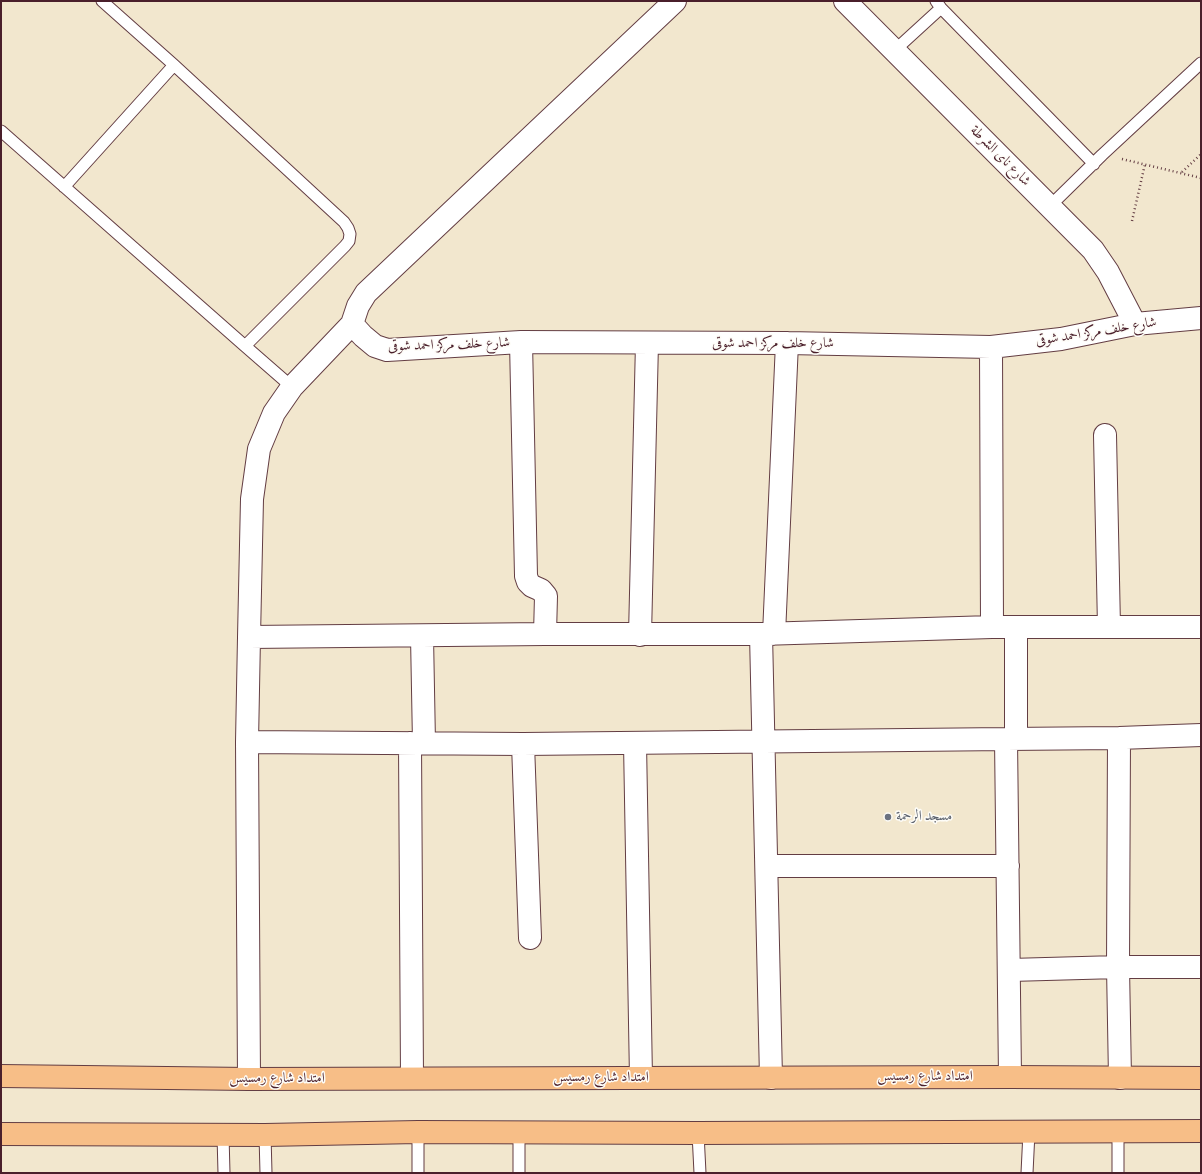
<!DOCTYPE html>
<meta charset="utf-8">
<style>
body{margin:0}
#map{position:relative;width:1202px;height:1174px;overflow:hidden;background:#f2e7ce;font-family:"IM FELL Great Primer",serif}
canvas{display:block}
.frame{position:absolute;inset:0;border:2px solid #4a1f2b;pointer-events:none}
</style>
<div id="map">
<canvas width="1202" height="1174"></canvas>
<div class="frame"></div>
</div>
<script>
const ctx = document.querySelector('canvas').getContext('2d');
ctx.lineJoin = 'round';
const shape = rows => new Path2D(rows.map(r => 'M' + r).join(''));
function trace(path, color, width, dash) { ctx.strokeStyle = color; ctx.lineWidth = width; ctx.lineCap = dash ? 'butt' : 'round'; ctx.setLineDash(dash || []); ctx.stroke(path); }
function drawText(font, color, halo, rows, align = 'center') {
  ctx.font = font + ' "IM FELL Great Primer",Amiri,serif'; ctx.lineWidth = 3; ctx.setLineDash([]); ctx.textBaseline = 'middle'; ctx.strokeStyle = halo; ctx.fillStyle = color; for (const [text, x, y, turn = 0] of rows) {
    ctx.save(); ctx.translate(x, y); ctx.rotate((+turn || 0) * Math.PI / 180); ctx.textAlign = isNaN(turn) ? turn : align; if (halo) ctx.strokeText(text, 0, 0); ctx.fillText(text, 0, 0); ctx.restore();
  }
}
const lane = shape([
 [936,1,941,8,1094,164],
 [894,51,941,8],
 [1,131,245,346,345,246,349,241,350,234,348,228,344,222,174,65,102,1],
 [64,187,174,65],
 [1050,206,1102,155,1201,63],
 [245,346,292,387],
 [418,1132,418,1173],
 [1118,1132,1118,1173],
 [698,1133,700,1173],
 [223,1135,224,1173],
 [265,1135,266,1173],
 [519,1173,519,1133],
 [1027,1173,1029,1132]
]);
const street = shape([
 [845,1,1093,250,1108,272,1135,324],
 [352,324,363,336,375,346,387,350,521,342,787,343,991,347,1061,339,1135,324,1201,318],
 [521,342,526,576,528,582,532,586,541,590,546,596,545,634],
 [991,347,992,627],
 [1105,435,1109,627],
 [761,634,771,1078],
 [774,634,787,343],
 [640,635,647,343],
 [422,636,424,743],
 [249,637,545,634,761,634,992,627,1201,627],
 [1119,738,1118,967,1120,1078],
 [1006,739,1010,1077],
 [1016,739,1016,627],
 [247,742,523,744,1006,739,1119,738,1201,735],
 [410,743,412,1078],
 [635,743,641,1078],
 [523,744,530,938],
 [767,866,1008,866],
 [1010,970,1118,967,1201,967],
 [249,1079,247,742,249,637,252,499,259,449,274,413,292,387,352,324,358,306,366,293,675,1]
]);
const primary = shape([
 [1,1076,249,1079,1010,1077,1201,1078],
 [1,1134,265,1135,418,1132,698,1133,1201,1131]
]);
trace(lane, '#633d43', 13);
trace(street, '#633d43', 24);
trace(primary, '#633d43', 24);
trace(shape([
 [1122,159,1201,178],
 [1182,172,1201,154],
 [1132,221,1145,164]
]), '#633d43', 2.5, [1, 3]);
trace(lane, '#fff', 11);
trace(street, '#fff', 22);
trace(primary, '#f7be87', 22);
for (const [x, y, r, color] of [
 [888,817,4,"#6b7280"]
]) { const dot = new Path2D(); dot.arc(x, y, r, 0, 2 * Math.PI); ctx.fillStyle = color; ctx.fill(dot); trace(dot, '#fdfcf7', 1.5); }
drawText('14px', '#4a1f2b', '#fdfcf7', [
 ["شارع ناى الشرطة",1000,156,45],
 ["شارع خلف مركز احمد شوقى",1096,332,-9],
 ["شارع خلف مركز احمد شوقى",773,344],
 ["شارع خلف مركز احمد شوقى",449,345,-2],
 ["امتداد شارع رمسيس",925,1077],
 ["امتداد شارع رمسيس",601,1078],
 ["امتداد شارع رمسيس",277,1079]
]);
drawText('14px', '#5b616d', '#fdfcf7', [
 ["مسجد الرحمة",896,817]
], 'left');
</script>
